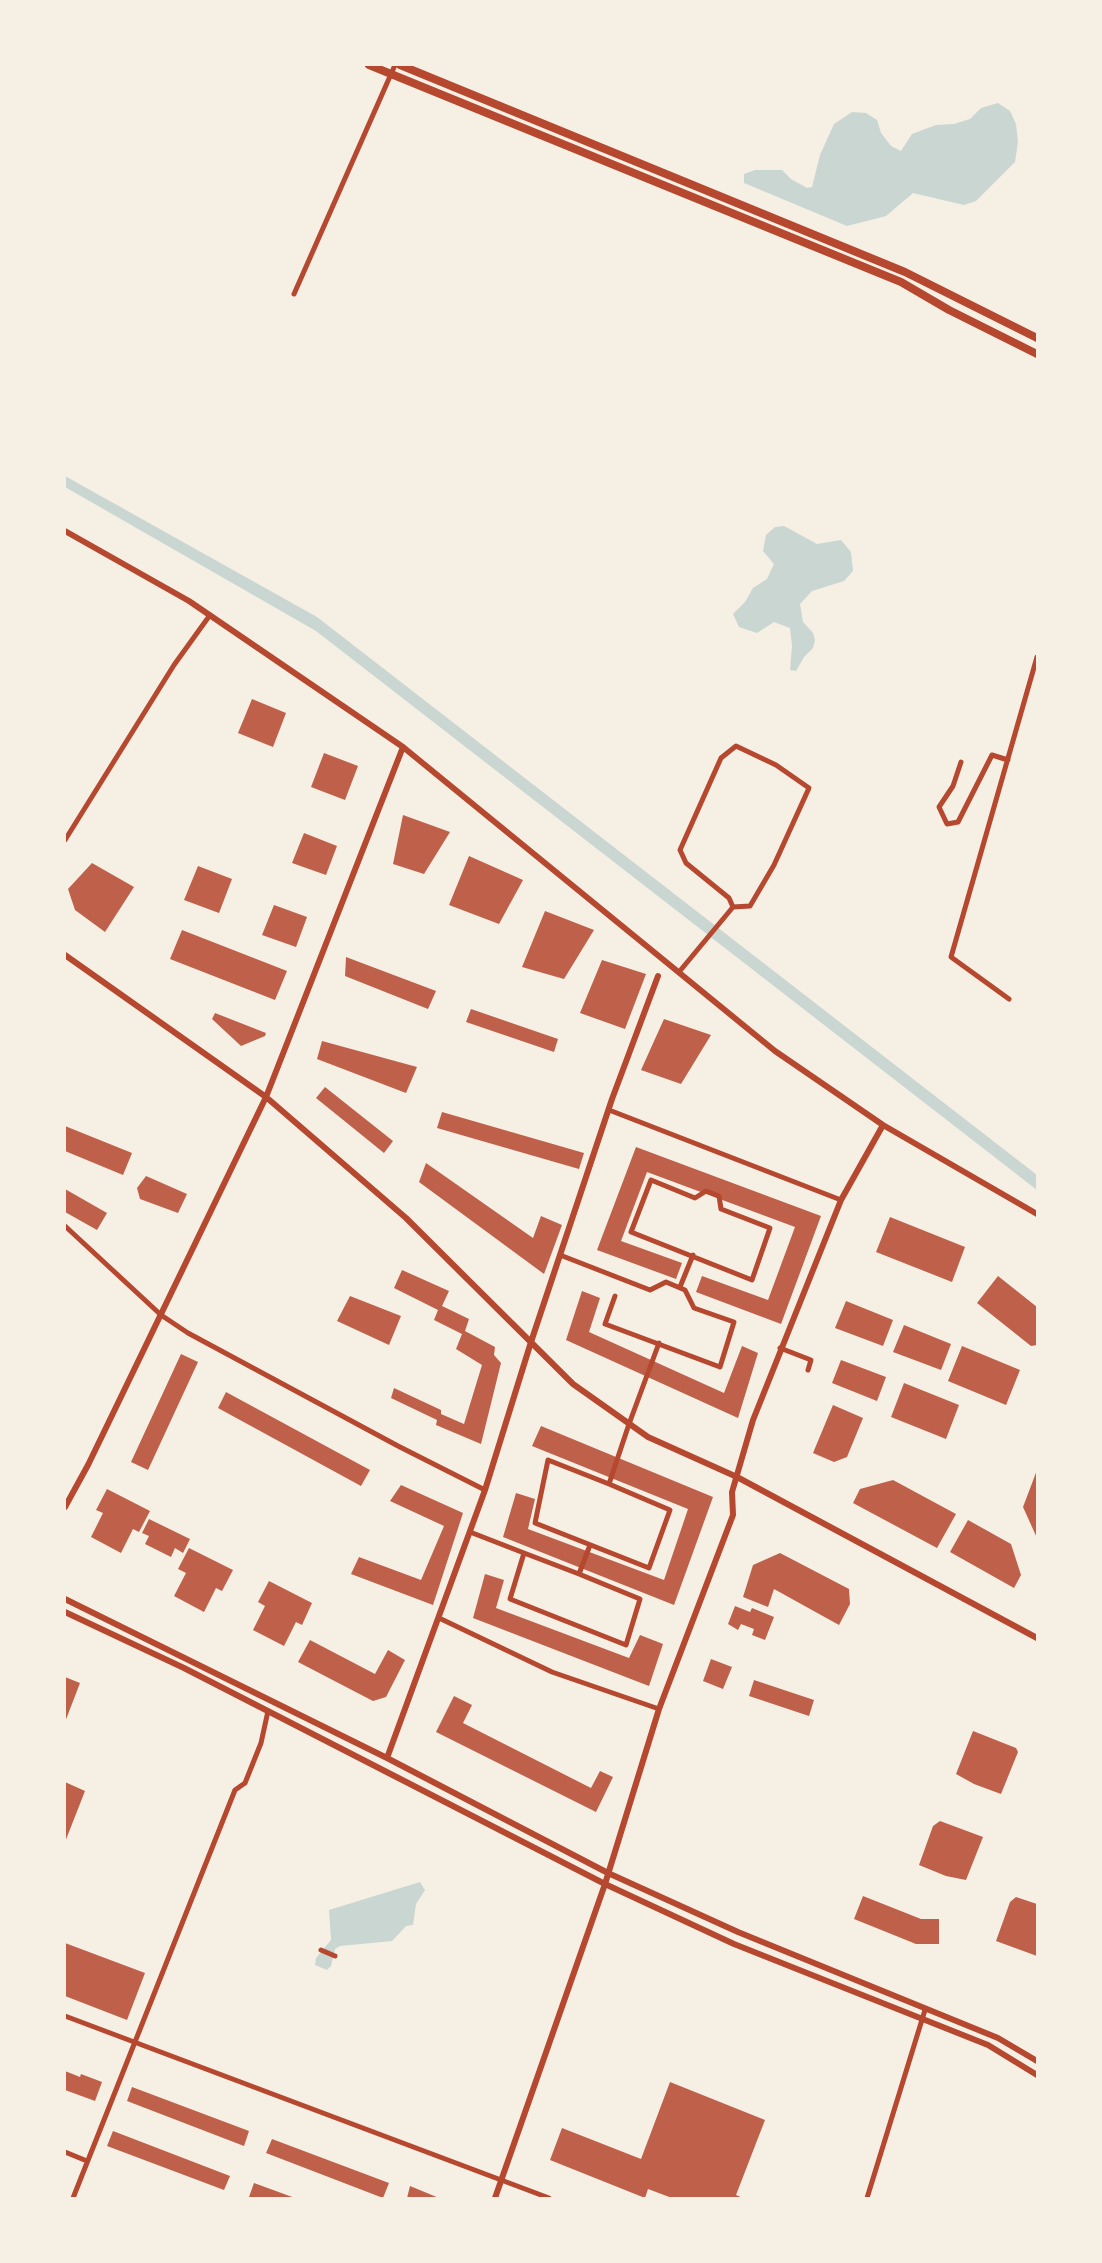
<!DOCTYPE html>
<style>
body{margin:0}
#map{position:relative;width:1102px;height:2263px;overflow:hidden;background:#f6efe4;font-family:"Roboto Condensed",sans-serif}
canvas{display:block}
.frame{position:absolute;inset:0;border:66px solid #f6efe4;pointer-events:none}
</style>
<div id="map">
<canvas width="1102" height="2263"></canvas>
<div class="frame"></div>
</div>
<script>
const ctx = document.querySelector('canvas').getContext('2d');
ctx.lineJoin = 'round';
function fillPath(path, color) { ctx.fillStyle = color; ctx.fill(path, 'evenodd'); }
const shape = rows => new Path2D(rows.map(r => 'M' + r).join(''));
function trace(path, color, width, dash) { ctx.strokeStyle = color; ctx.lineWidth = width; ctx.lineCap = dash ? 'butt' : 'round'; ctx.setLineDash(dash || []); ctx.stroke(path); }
fillPath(shape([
 [998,103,1010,111,1016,124,1018,142,1015,162,976,201,964,205,913,193,886,216,847,226,744,183,744,174,755,170,782,170,791,179,807,188,812,187,820,155,834,124,852,112,866,113,877,120,881,133,891,146,901,151,912,134,936,125,954,124,970,119,981,108],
 [65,476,317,617,1037,1175,1037,1190,316,631,65,487],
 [784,526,817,544,841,540,851,552,853,571,844,581,812,591,800,604,803,622,813,633,815,640,813,648,804,657,796,671,790,670,792,646,790,628,774,622,757,633,739,627,733,614,745,602,753,588,767,579,774,564,763,551,766,535,775,527],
 [420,1882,425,1890,416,1904,413,1925,406,1926,392,1941,340,1946,335,1949,331,1966,327,1970,315,1965,316,1958,331,1940,329,1910]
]), '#c9d6d2');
fillPath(shape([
 [252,699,286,713,273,747,238,733],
 [324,753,358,766,345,800,311,787],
 [403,815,450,832,424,874,393,864],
 [304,833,337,846,326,875,292,863],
 [469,856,523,880,499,924,449,905],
 [92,863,134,887,105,932,75,910,68,889],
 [198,866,232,879,219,913,184,900],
 [274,905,307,917,296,947,262,935],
 [545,911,594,930,564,979,522,967],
 [182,930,287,971,275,1000,170,959],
 [346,957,436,991,428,1009,345,976],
 [602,960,646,974,625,1029,580,1013],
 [471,1009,558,1039,554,1052,466,1022],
 [215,1013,266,1033,265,1036,241,1046,212,1019],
 [664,1019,711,1035,681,1084,641,1070],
 [322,1041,417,1067,406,1093,317,1059],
 [325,1087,393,1141,384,1153,316,1098],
 [442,1112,584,1153,579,1169,437,1128],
 [65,1126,132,1153,123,1175,65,1151],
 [636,1147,821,1216,781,1324,696,1292,702,1276,768,1300,795,1227,647,1172,621,1241,682,1263,676,1279,597,1250],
 [426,1163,533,1238,541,1216,562,1225,544,1274,419,1182],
 [146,1176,187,1194,178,1213,140,1199,137,1188],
 [65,1189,107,1213,97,1230,65,1212],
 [890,1217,965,1247,952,1282,876,1252],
 [402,1270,449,1291,442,1306,469,1319,465,1331,495,1347,494,1355,501,1363,481,1444,436,1425,437,1420,391,1398,394,1388,441,1410,441,1414,464,1424,482,1365,456,1349,462,1334,434,1320,438,1310,394,1288],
 [998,1276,1037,1307,1037,1345,1031,1346,977,1303],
 [582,1291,600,1298,589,1332,724,1393,742,1346,758,1353,738,1418,566,1340],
 [350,1296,401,1316,389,1345,337,1321],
 [846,1301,893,1320,883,1346,835,1328],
 [904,1325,951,1344,941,1370,893,1352],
 [962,1346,1020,1370,1006,1405,948,1381],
 [181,1354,198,1362,148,1470,131,1462],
 [841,1360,886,1377,877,1401,832,1383],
 [904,1383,959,1405,946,1439,891,1417],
 [226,1392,370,1470,361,1486,218,1408],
 [833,1405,863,1418,847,1457,834,1462,813,1453],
 [541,1426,713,1497,674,1605,503,1537,516,1493,535,1499,528,1529,664,1580,688,1509,532,1446],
 [1037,1470,1037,1538,1023,1507],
 [893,1480,956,1514,937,1548,853,1503,860,1489],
 [401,1485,463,1513,433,1605,351,1574,359,1557,421,1580,444,1526,390,1501],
 [107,1489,150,1511,139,1532,133,1529,121,1553,91,1537,103,1513,96,1510],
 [149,1519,190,1539,183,1553,175,1548,171,1557,145,1544,149,1536,142,1533],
 [968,1520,1011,1544,1021,1575,1014,1588,950,1552],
 [189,1548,233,1570,222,1591,216,1588,204,1612,174,1596,186,1573,178,1569],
 [780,1553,849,1589,850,1604,839,1625,774,1589,768,1607,743,1597,753,1565],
 [485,1574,504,1580,496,1608,629,1658,640,1635,663,1644,649,1686,473,1618],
 [269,1581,312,1603,302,1625,296,1622,284,1646,253,1630,265,1606,258,1602],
 [735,1606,750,1612,752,1608,774,1617,765,1640,752,1635,754,1629,741,1624,738,1630,728,1624],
 [310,1640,375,1674,388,1650,405,1660,386,1697,373,1701,298,1662],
 [711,1659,732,1667,723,1689,703,1681],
 [65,1677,80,1683,65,1722],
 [754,1680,814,1700,809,1716,749,1696],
 [454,1696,472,1705,463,1723,591,1788,600,1771,613,1777,596,1812,436,1732],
 [973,1731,1016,1748,1018,1752,1001,1794,974,1784,956,1774],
 [65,1782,85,1791,65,1842],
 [940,1821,983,1837,966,1880,946,1876,919,1865,933,1826],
 [863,1896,921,1919,939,1919,939,1944,916,1944,854,1919],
 [1016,1897,1037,1904,1037,1956,996,1941,1010,1902],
 [65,1943,145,1973,127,2020,65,1996],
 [65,2071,80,2077,81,2074,102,2082,95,2101,65,2090],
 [670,2082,765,2120,736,2195,743,2198,672,2198,648,2189,645,2198,550,2160,562,2128,641,2159],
 [132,2087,249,2131,244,2146,127,2101],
 [113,2131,230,2176,224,2190,107,2146],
 [272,2139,389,2183,383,2198,266,2153],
 [254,2183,295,2198,249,2197],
 [410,2186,439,2198,407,2198]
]), '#bf614a');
trace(shape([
 [294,294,395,65],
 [961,762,953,786,939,807,947,824,958,822,992,755,1008,760],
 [65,840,174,665,210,615],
 [679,972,733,907,750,906,774,865,809,788,776,765,736,746,721,758,680,850,686,863,729,898,733,907],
 [1009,999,951,957,1037,657],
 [609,1110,841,1200],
 [651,1180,695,1198,706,1191,719,1196,721,1209,770,1228,752,1280,631,1232,651,1180],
 [65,1226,161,1315,188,1333,398,1446,485,1490],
 [560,1255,650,1290,666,1282,685,1290,694,1308,734,1322,720,1367,605,1324,615,1296],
 [680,1287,693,1255],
 [780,1348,811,1360,808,1370],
 [609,1484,670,1510,649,1568,535,1523,548,1460,609,1484,629,1424,659,1343],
 [470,1532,524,1553],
 [579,1574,640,1599,626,1645,510,1599,524,1553,579,1574,590,1545],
 [439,1618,552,1672,659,1709],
 [321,1950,335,1956],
 [65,2016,549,2198],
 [65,2152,87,2161],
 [73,2198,235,1790,245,1783,261,1743,268,1711],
 [867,2198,925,2010]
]), '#b5482f', 5);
trace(shape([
 [65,531,189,601,403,747,775,1051,883,1125,1037,1214],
 [65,955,266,1097,406,1218,573,1384,648,1437,737,1477,1037,1638],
 [65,1507,88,1465,266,1097,403,747],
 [65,1599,387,1758,608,1873,738,1932,998,2038,1037,2061],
 [65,1612,184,1668,605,1884,734,1944,988,2045,1037,2075],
 [387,1758,485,1490,531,1342,612,1099,658,976],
 [495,2198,605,1884,659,1709,733,1515,732,1492,753,1420,841,1200,883,1125]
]), '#b5482f', 6);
trace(shape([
 [369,65,901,282,949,310,1037,354],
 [400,65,905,272,1037,338]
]), '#b5482f', 8);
</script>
